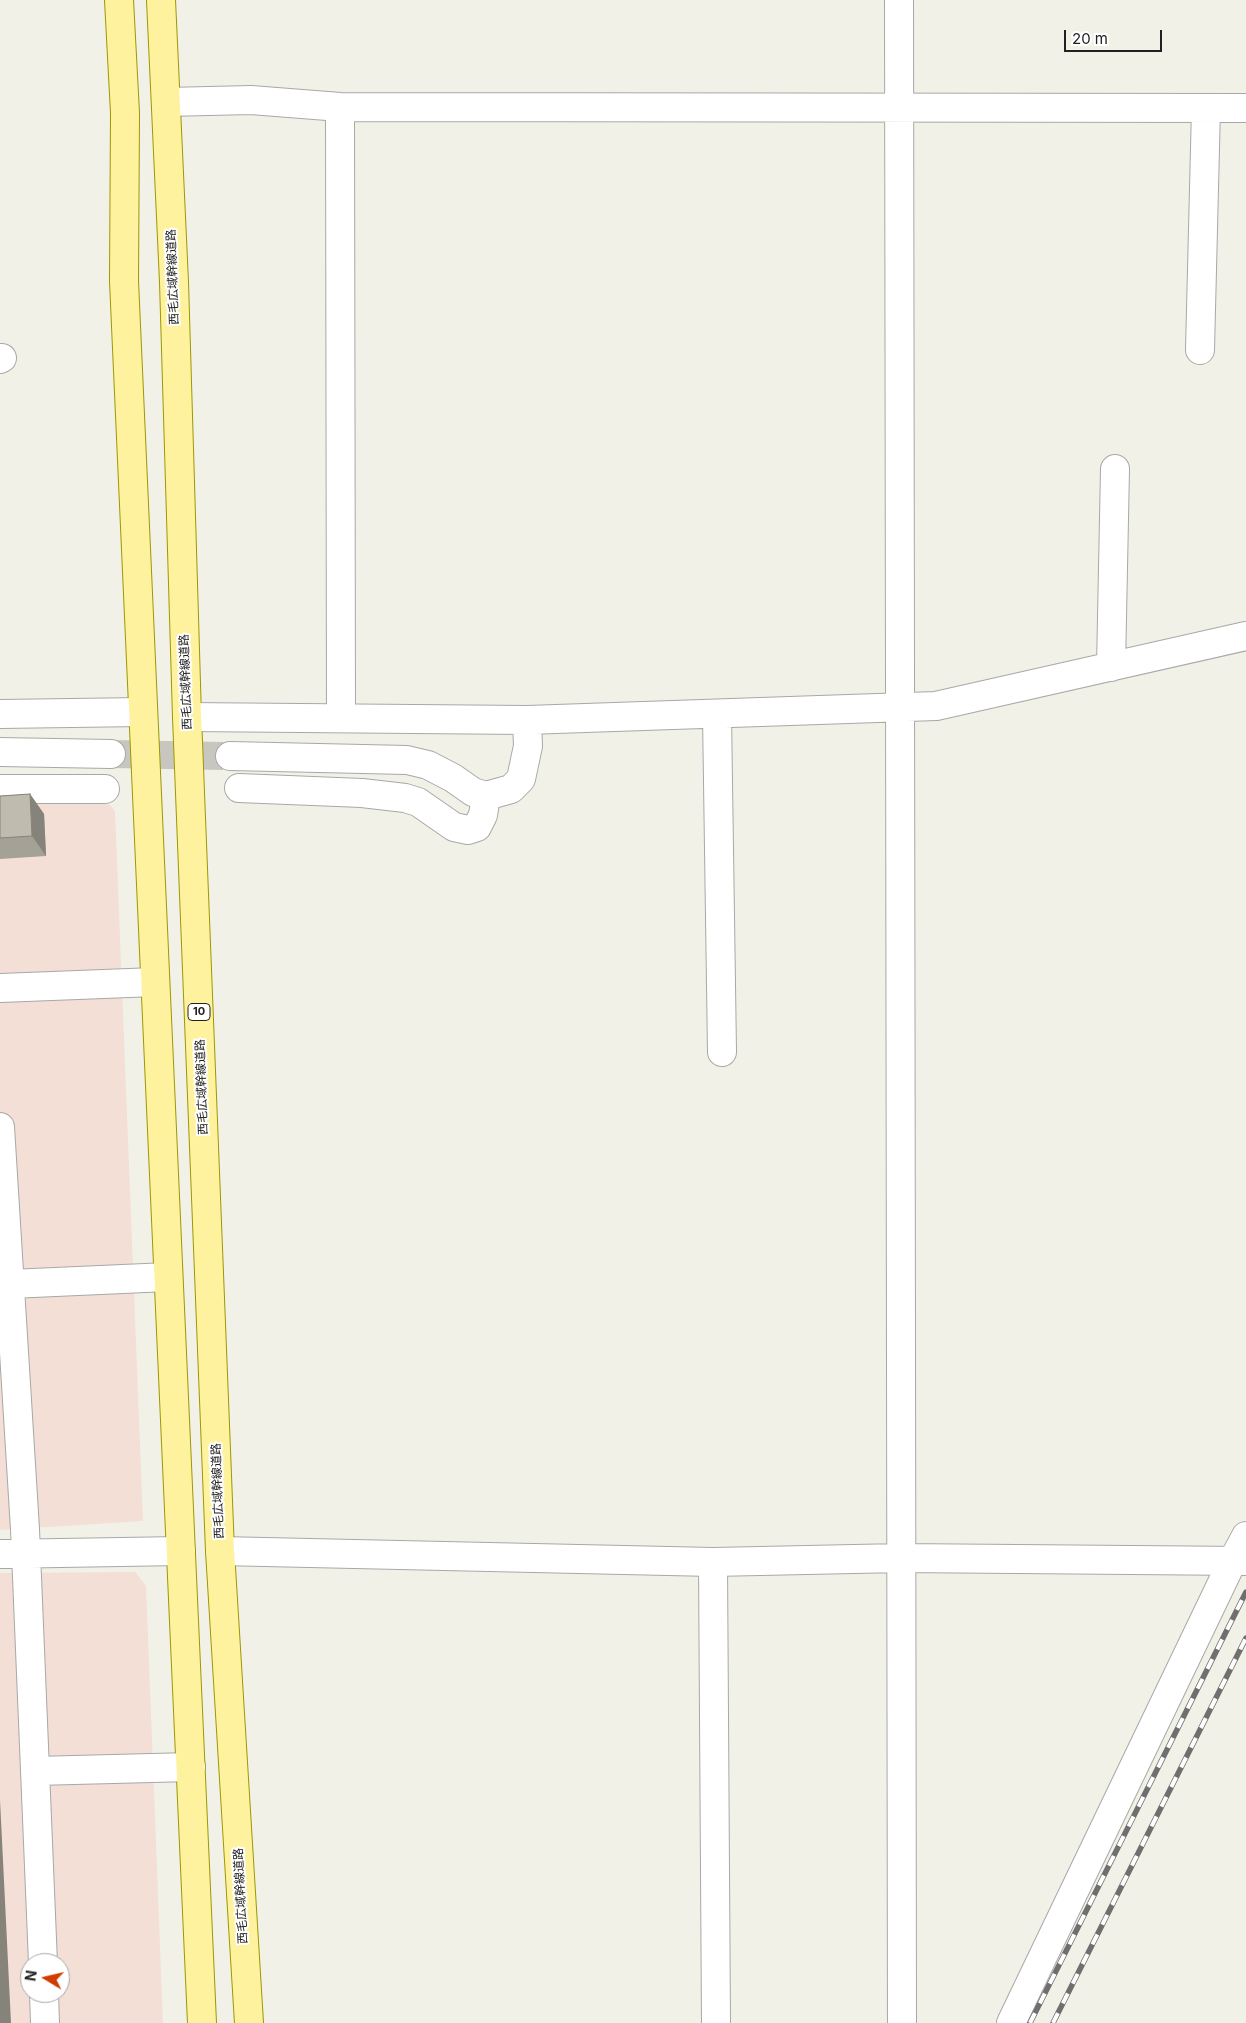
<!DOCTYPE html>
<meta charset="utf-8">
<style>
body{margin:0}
#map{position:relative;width:1246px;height:2023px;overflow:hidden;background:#f2f1e7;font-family:Inter,sans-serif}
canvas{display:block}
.north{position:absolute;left:20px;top:1953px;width:50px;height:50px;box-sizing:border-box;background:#fff;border:1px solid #a6a6a6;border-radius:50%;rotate:279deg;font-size:14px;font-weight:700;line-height:20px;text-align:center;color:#212121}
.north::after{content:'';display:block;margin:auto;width:18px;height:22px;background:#d13d00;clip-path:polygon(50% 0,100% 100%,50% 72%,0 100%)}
.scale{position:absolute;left:1064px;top:30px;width:98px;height:22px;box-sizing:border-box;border:2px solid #212121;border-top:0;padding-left:6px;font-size:15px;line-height:18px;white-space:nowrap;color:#212121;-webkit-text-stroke:4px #fff;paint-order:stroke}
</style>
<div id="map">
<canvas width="1246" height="2023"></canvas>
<div class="north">N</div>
<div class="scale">20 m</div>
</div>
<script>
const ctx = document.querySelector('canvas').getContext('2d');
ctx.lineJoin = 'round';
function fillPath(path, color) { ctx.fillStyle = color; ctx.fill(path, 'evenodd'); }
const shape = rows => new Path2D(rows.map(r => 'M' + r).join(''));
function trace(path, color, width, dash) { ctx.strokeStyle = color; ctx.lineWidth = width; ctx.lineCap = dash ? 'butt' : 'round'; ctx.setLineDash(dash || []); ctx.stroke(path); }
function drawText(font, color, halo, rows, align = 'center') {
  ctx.font = font + ' Inter,"Noto Sans JP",sans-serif'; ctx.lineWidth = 4; ctx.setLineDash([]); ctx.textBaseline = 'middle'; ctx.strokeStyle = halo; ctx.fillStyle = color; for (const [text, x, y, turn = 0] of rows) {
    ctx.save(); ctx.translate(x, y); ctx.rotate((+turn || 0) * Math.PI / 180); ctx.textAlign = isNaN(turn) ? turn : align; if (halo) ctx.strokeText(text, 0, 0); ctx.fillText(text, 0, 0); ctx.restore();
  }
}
fillPath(shape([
 [0,797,106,800,115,811,143,1521,0,1530],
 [135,1572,146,1586,163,2023,0,2023,0,1573],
 [30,1963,60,1963,60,1993,30,1993]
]), '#f3dfd5');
trace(shape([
 [111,754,230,756]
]), '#c8c7bf', 28, [28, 14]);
const minor = shape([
 [899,0,902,2023],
 [166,102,251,100,340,107,1246,108],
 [340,107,341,717],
 [1200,350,1206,108],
 [0,359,2,358],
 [1111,667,1115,469],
 [0,714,142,712],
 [717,714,722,1052],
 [187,717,527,720,936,706,1246,636],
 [0,752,111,754],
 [230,756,407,760,428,765,453,778,473,792,486,796,511,789,521,779,528,746,527,720],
 [239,788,362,793,405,798,418,802,454,827,468,830,477,827,483,815,486,796],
 [0,789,105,789],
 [0,988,155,982],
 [0,1127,25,1529,43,1963],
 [10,1284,168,1277],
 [220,1551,713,1562,901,1558,1246,1561],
 [0,1554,181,1551],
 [713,1562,716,2023],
 [35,1771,191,1767],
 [44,1993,45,2023],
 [1011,2023,1232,1562,1246,1536]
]);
const major = shape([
 [119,0,125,113,124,281,202,2023],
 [161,0,174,282,187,717,220,1551,249,2023]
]);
trace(minor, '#a8a8a8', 30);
trace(major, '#9d9700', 30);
trace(minor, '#fff', 28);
trace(major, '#fff29e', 28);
const rail = shape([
 [1030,2023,1246,1592],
 [1053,2023,1246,1638]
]);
trace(rail, '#6f6f6f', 5.5);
trace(rail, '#fff', 4, [11]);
fillPath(shape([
 [30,794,44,814,46,856,0,859,0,796]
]), '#a4a196');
fillPath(shape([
 [30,794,44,814,46,856,32,836],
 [0,1800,11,2023,0,2023]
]), '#86837a');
const building = shape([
 [30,794,32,836,0,838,0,796,30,794]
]);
fillPath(building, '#bfbbaf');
trace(building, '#86837a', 1);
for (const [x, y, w] of [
 [199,1012,22]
]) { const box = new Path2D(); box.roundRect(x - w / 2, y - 8.5, w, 17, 4); ctx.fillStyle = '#fff'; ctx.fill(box); trace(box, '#212121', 1); }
drawText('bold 11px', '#212121', null, [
 ["10",199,1012]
]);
drawText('12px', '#212121', '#fff', [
 ["西毛広域幹線道路",173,277,-92],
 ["西毛広域幹線道路",186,682,-92],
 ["西毛広域幹線道路",202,1087,-92],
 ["西毛広域幹線道路",218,1491,-92],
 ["西毛広域幹線道路",241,1896,-93]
]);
</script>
